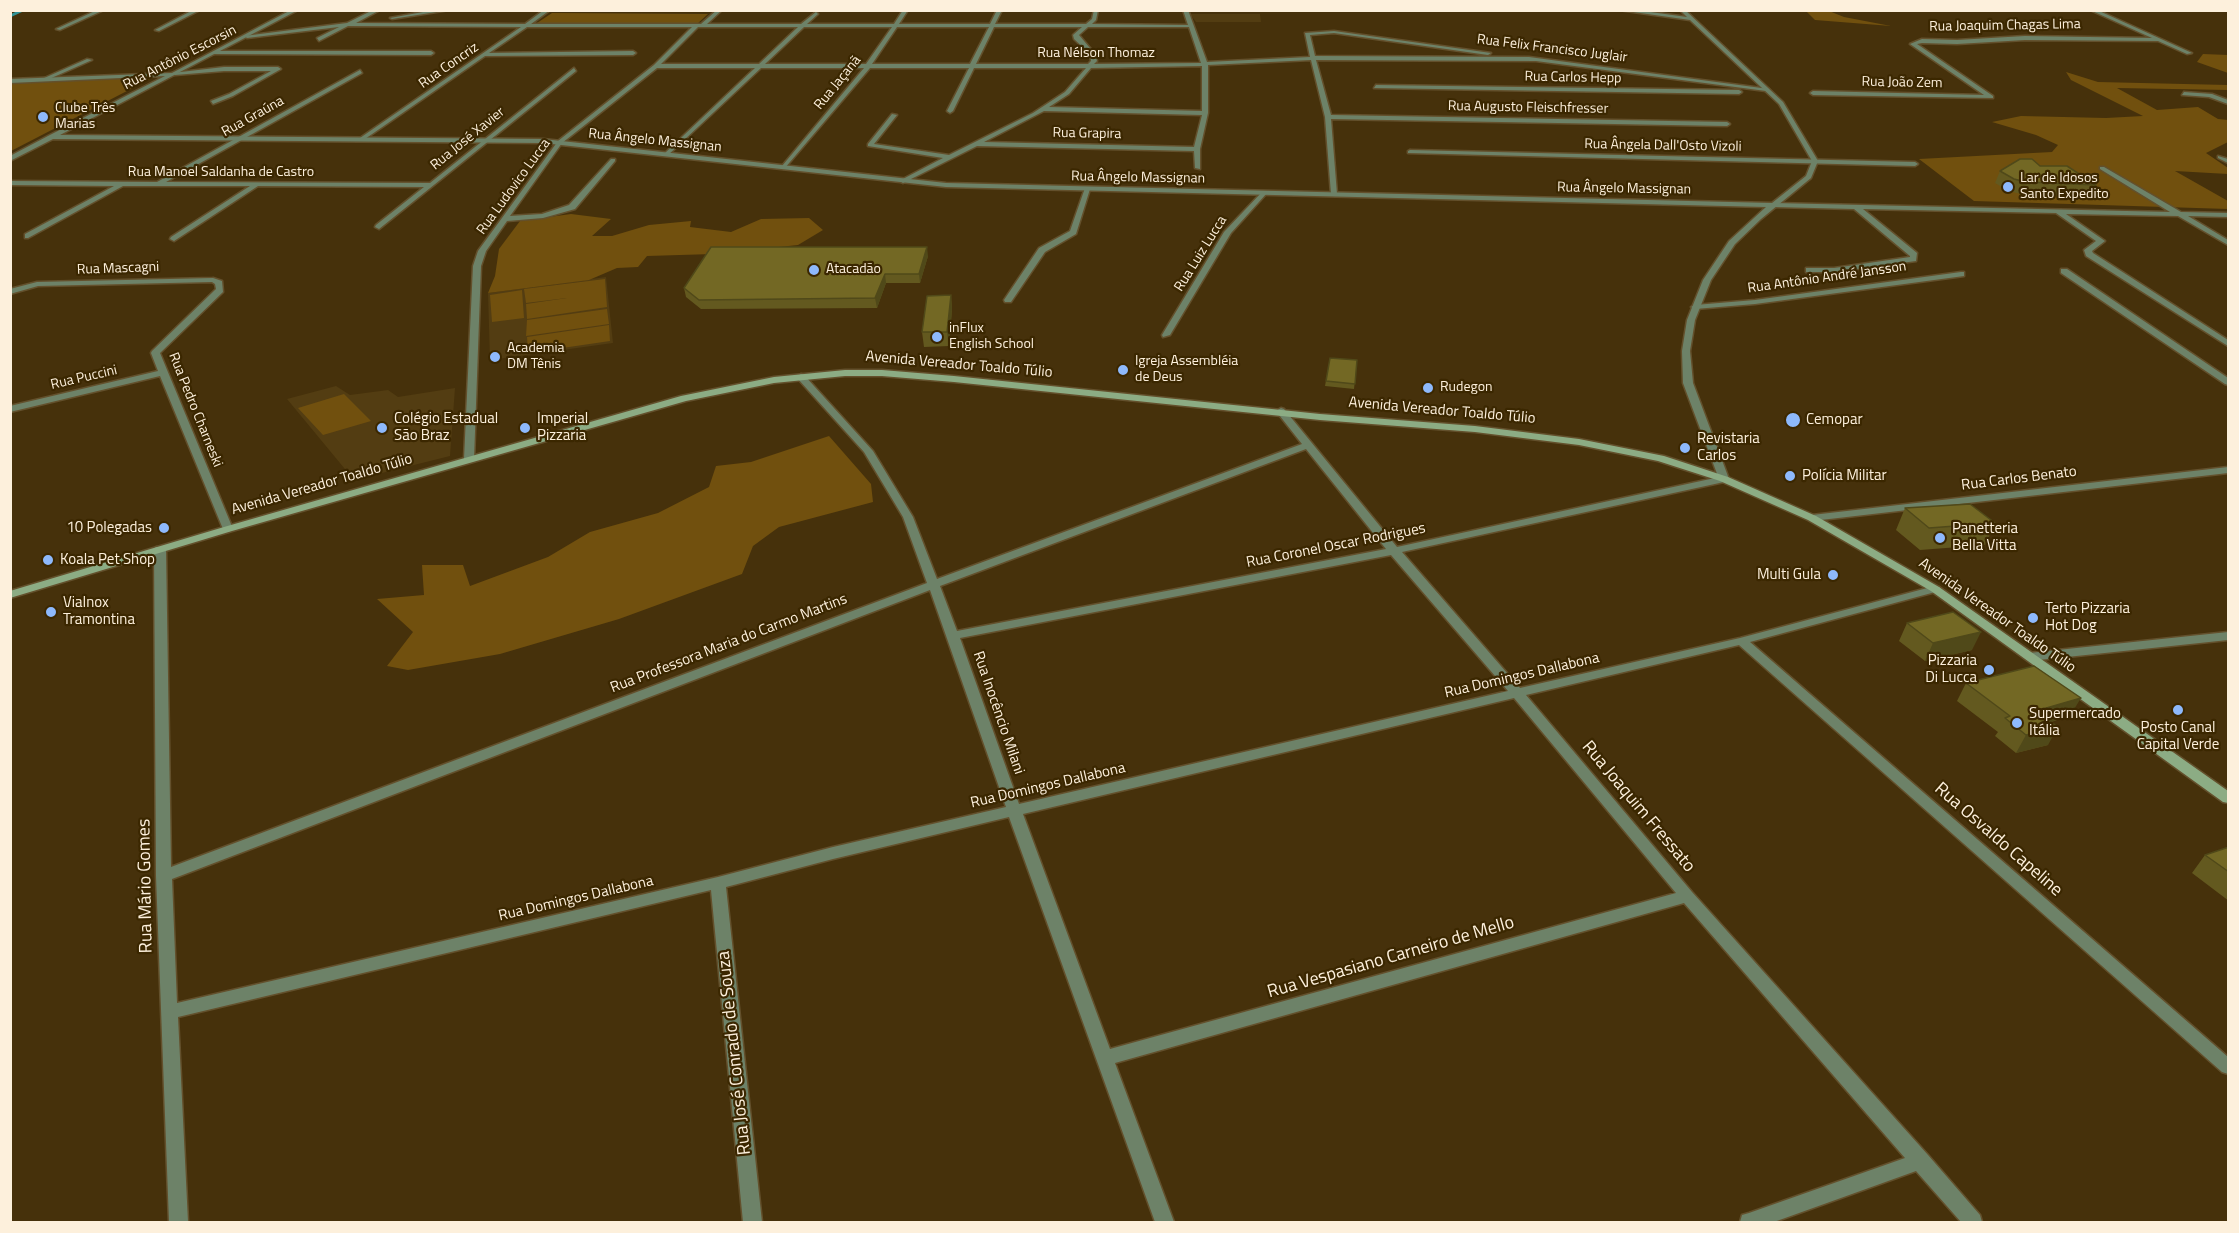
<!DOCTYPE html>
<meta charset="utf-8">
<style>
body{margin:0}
#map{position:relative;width:2239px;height:1233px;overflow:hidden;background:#46310b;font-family:"Titillium Web",sans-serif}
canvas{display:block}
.frame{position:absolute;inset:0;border:12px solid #fdf0dc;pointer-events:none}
</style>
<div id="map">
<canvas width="2239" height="1233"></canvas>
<div class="frame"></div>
</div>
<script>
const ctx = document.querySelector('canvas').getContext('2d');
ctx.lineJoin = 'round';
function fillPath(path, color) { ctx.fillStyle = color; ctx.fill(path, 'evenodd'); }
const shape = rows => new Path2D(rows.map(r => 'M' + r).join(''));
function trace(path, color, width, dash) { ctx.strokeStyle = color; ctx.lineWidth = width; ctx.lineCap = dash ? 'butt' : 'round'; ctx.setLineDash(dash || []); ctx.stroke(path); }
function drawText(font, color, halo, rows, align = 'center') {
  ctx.font = font + ' "Titillium Web",sans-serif'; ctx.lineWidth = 4.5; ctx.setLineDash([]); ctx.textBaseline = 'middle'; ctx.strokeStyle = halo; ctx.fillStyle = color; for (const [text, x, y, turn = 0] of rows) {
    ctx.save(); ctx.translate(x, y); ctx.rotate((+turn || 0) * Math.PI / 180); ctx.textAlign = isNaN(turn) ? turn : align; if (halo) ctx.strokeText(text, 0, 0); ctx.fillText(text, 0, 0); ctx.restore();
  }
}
fillPath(shape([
 [1190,14,1260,14,1261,22,1196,22],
 [606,277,613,343,490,360,488,293],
 [336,386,350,395,388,390,398,397,455,388,450,456,354,480,287,399]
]), '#533d12');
fillPath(shape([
 [1806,11,1829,11,1844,17,1891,26,1815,20],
 [552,13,708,14,697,24,537,23],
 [2203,54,2228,55,2228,73,2197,62],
 [2066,72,2098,82,2228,85,2228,90,2117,88,2157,110,2198,107,2218,119,2228,120,2228,142,2206,153,2228,168,2228,174,2175,171,2228,201,2228,209,1974,201,1919,159,2052,152,2058,145,2036,135,1992,122,2021,116,2106,118,2143,116,2071,80],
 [154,77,11,151,11,83],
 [571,214,611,219,592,236,612,236,649,225,691,221,690,227,731,232,761,219,809,218,823,230,798,245,713,254,647,256,638,267,617,268,589,280,488,293,495,276,499,249,520,221],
 [605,279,607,307,527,319,526,304,567,298,526,303,524,289],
 [522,290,524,318,492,322,490,295],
 [607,309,609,324,526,336,527,320],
 [609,325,610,341,528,353,527,337],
 [344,394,371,421,323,435,298,408],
 [829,436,871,484,873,502,779,527,753,546,742,574,619,619,500,654,408,670,387,666,413,632,377,599,424,595,422,565,463,565,470,586,548,557,590,532,658,513,709,487,716,466,751,462]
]), '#71500e');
trace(shape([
 [10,16,23,10]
]), '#329397', 3);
const minor = shape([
 [97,10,104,10,60,30,56,29,97,10],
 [193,10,200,10,159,31,155,30,193,10],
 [373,10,380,10,356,23,525,24,544,10,550,10,531,24,701,24,717,10,722,10,707,24,801,24,816,12,818,14,807,24,894,24,903,10,908,10,899,24,990,24,997,10,1002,10,995,24,1086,24,1092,19,1094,10,1098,10,1096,20,1092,24,1188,25,1183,10,1188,10,1207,62,1310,57,1305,33,1334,31,1491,53,1488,55,1334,33,1310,35,1315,56,1529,57,1769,89,1766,91,1536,61,1316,60,1331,115,1727,122,1730,124,1727,126,1331,119,1337,194,1334,196,1331,194,1325,117,1311,60,1208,65,1208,113,1200,149,1200,169,1195,168,1194,151,977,146,903,183,900,181,901,180,943,158,868,146,868,144,892,114,897,115,874,144,949,155,1033,113,1065,92,1086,68,974,68,953,111,950,113,947,111,969,68,870,68,784,169,781,167,782,166,864,68,761,68,667,156,664,154,665,153,755,68,657,68,562,143,510,216,542,214,569,205,611,159,615,159,615,161,575,209,543,218,507,221,486,251,481,266,474,459,469,462,464,459,473,266,478,251,558,141,654,65,692,27,527,27,489,53,633,51,636,53,633,55,485,56,362,141,359,139,360,138,521,27,348,26,319,41,317,38,339,27,247,38,244,36,347,23,373,10],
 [698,27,798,27,759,64,661,64,698,27],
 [804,27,892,27,866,64,765,64,804,27],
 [897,27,989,27,970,64,872,64,897,27],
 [994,27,1082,27,1073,35,1074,39,1090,54,1091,61,1088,64,976,64,994,27],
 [1088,27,1189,27,1201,63,1094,64,1097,61,1095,54,1079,35,1088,27],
 [1202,66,1202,111,1049,107,1069,94,1091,68,1202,66],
 [1044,111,1202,115,1194,147,984,142,1044,111],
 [434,10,449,10,392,19,390,18,434,10],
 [2090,10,2097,10,2192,53,2187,54,2158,41,2025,40,1957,44,1922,43,1917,44,1993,96,1993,98,1813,95,1810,93,1813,91,1984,95,1910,44,1922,39,1957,40,2025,36,2152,38,2090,10],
 [214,51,431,51,434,53,431,55,212,54,214,51],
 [87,59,92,60,47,80,42,79,87,59],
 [224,67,278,67,281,69,233,96,213,104,211,101,229,94,271,71,224,71,175,75,172,73,224,67],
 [574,68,576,71,379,229,375,227,376,225,424,187,258,186,174,241,170,239,171,237,250,186,123,186,28,238,25,238,25,234,114,186,10,185,10,181,157,182,360,70,362,73,166,182,430,183,574,68],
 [1376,85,1739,90,1742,92,1739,94,1374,88,1376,85],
 [2184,92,2212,94,2228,100,2228,104,2209,97,2182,95,2184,92],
 [1410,150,1915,162,1918,164,1915,166,1408,153,1408,151,1410,150],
 [2218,156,2228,159,2228,163,2218,158,2218,156],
 [2100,167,2104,167,2181,212,2228,213,2228,217,2188,216,2228,240,2228,245,2178,216,2066,214,2105,241,2092,251,2093,253,2228,340,2228,346,2086,256,2084,250,2096,241,2056,213,1863,209,1917,253,1916,261,1834,272,1806,272,1806,268,1834,268,1910,257,1910,256,1854,209,1774,207,1770,205,1774,203,2170,212,2100,169,2100,167],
 [1085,188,1090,189,1076,234,1045,252,1011,302,1005,302,1004,300,1039,248,1070,231,1085,188],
 [1262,192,1267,193,1231,233,1170,335,1163,337,1162,335,1224,232,1262,192],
 [2061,269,2067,269,2228,378,2228,385,2225,384,2061,273,2061,269],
 [1961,272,1964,272,1964,276,1755,304,1695,309,1691,307,1695,305,1755,300,1961,272],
 [213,278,222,281,223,292,160,353,233,529,228,532,223,529,160,376,10,412,10,406,158,371,151,353,152,351,216,289,215,284,212,282,38,286,10,294,10,289,37,282,213,278],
 [801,374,804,375,873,451,913,517,937,579,1302,444,1276,411,1281,408,1284,409,1397,547,1724,476,1728,477,1729,479,1724,482,1402,552,1520,688,1740,638,1931,587,1939,587,1941,589,1939,591,1750,642,2228,1057,2228,1074,2222,1072,1739,645,1526,695,1692,892,1928,1155,1980,1215,1982,1222,1961,1222,1916,1171,1774,1222,1740,1222,1742,1215,1749,1213,1905,1158,1684,903,1115,1063,1174,1222,1155,1222,1009,817,833,859,726,887,762,1222,743,1222,711,890,178,1017,188,1222,169,1222,156,876,154,549,156,547,164,547,166,549,171,867,927,583,903,517,864,452,798,379,796,377,801,374],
 [1306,449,1386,549,957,631,940,586,1306,449],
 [1391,555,1508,691,1019,804,960,638,1391,555],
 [930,590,1006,807,833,847,718,877,177,1003,172,879,930,590],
 [1514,698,1676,893,1110,1049,1023,814,1514,698],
 [2228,467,2228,473,1812,521,1807,518,1812,515,2228,467],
 [2228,632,2228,640,2029,661,2023,657,2029,653,2228,632]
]);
const tertiary = shape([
 [291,10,298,10,60,135,543,139,946,183,1772,203,1806,176,1812,161,1779,104,1690,20,1619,10,1636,10,1687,17,1680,10,1685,10,1783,102,1818,161,1811,178,1761,219,1735,244,1711,280,1695,320,1690,351,1693,383,1729,479,1724,482,1719,479,1683,383,1682,351,1687,320,1703,280,1729,241,1766,207,946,187,543,143,53,139,10,161,10,156,48,136,165,76,10,83,10,79,172,73,291,10]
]);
const secondary = shape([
 [845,370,882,370,954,376,1320,414,1475,426,1579,439,1664,456,1728,477,1816,516,1939,587,2228,791,2228,803,2223,802,1931,591,1808,520,1720,481,1658,461,1579,445,1475,432,1320,420,954,382,882,376,845,376,774,383,686,401,232,531,10,598,10,591,224,527,681,396,774,377,845,370]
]);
trace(minor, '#63502c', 3);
trace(tertiary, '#63502c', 3);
trace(secondary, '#63502c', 3);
fillPath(minor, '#6d8268');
fillPath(tertiary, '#6d8268');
fillPath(secondary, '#8cac84');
fillPath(shape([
 [2040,166,2096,185,2090,197,2021,194,2009,191,1995,183,2000,171],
 [928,256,920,283,886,283,877,308,701,309,686,297,684,288],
 [951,295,952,309,949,346,924,347,922,332],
 [1330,358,1357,360,1354,389,1325,386],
 [1905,508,1995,523,1985,545,1920,550,1896,530],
 [1907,623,1972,650,1925,661,1899,641],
 [1966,683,2070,716,2051,722,2048,745,2016,753,1995,736,1998,732,1957,701],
 [2229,847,2229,901,2192,873,2205,855]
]), '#63591f');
fillPath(shape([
 [927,247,928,256,920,283,919,274],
 [885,274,886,283,877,308,875,298],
 [951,295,952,309,949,346,947,332],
 [1981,632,1972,650,1925,661,1933,643],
 [2081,698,2070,716,2026,729,2036,711],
 [2058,727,2048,745,2016,753,2026,735]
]), '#504919');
const building = shape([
 [2020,159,2032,159,2040,166,2067,166,2096,185,2026,182,2014,179,2000,171,2020,159],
 [711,247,927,247,919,274,885,274,875,298,699,300,684,288,711,247],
 [951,295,947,332,922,332,927,296,951,295],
 [1330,358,1357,360,1355,384,1326,381,1330,358],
 [1970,504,1995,523,1929,528,1905,508,1970,504],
 [1953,612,1981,632,1933,643,1907,623,1953,612],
 [2034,666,2081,698,2036,711,2058,727,2026,735,2005,718,2010,716,1966,683,2034,666],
 [2229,847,2229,872,2205,855,2229,847]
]);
fillPath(building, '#736824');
trace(building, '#504919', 1.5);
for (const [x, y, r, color] of [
 [43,117,6,"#8eb9fc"],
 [2008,187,6,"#8eb9fc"],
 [814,270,6,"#8eb9fc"],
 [937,337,6,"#8eb9fc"],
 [495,357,6,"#8eb9fc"],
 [1123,370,6,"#8eb9fc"],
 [1428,388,6,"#8eb9fc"],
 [1793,420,8,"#8eb9fc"],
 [382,428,6,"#8eb9fc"],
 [525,428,6,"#8eb9fc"],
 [1685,448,6,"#8eb9fc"],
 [1790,476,6,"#8eb9fc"],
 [164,528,6,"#8eb9fc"],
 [1940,538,6,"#8eb9fc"],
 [48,560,6,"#8eb9fc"],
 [1833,575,6,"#8eb9fc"],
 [51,612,6,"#8eb9fc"],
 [2033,618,6,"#8eb9fc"],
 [1989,670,6,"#8eb9fc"],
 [2178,710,6,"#8eb9fc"],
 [2017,723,6,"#8eb9fc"]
]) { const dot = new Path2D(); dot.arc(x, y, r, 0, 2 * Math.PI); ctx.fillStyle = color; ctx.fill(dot); trace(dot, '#3b2700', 2); }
drawText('14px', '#fdf0dc', '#3b2700', [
 ["Rua Joaquim Chagas Lima",2005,26,-1],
 ["Rua Felix Francisco Juglair",1552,49,7],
 ["Rua Nélson Thomaz",1096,54],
 ["Rua Antônio Escorsin",180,58,-27],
 ["Rua Concriz",449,66,-35],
 ["Rua Carlos Hepp",1573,78,1],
 ["Rua Jaçanã",838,83,-51],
 ["Rua João Zem",1902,83,1],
 ["Rua Augusto Fleischfresser",1528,108,1],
 ["Rua Graúna",253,117,-29],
 ["Rua Grapira",1087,134,1],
 ["Rua José Xavier",468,139,-39],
 ["Rua Ângelo Massignan",655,141,6],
 ["Rua Ângela Dall'Osto Vizoli",1663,146,1],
 ["Rua Manoel Saldanha de Castro",221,173],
 ["Rua Ângelo Massignan",1138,178,1],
 ["Rua Ludovico Lucca",514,187,-54],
 ["Rua Ângelo Massignan",1624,189,1],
 ["Rua Luiz Lucca",1201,254,-58],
 ["Rua Mascagni",118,269,-2],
 ["Rua Antônio André Jansson",1827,278,-8],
 ["Rua Puccini",84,378,-13],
 ["Rua Pedro Charneski",195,410,68]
]);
drawText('14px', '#fdf0dc', '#3b2700', [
 ["Clube Três",55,109],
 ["Marias",55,125],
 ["Lar de Idosos",2020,179],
 ["Santo Expedito",2020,195],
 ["Atacadão",826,270],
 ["inFlux",949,329],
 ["English School",949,345],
 ["Academia",507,349],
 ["DM Tênis",507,365],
 ["Igreja Assembléia",1135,362],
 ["de Deus",1135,378],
 ["Rudegon",1440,388]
], 'left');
drawText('15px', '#fdf0dc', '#3b2700', [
 ["Avenida Vereador Toaldo Túlio",959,365,5],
 ["Avenida Vereador Toaldo Túlio",1442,411,5],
 ["Rua Carlos Benato",2019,479,-7],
 ["Avenida Vereador Toaldo Túlio",322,485,-16],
 ["Rua Coronel Oscar Rodrigues",1336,546,-11],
 ["Avenida Vereador Toaldo Túlio",1997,616,35],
 ["Rua Professora Maria do Carmo Martins",729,644,-21],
 ["Rua Domingos Dallabona",1522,676,-13],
 ["Rua Inocêncio Milani",998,713,71],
 ["Rua Domingos Dallabona",1048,786,-13],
 ["Rua Domingos Dallabona",576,899,-13]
]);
drawText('15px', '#fdf0dc', '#3b2700', [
 ["Colégio Estadual",394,419],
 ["São Braz",394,436],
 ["Imperial",537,419],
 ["Pizzaria",537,436],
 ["Cemopar",1806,420],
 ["Revistaria",1697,439],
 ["Carlos",1697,456],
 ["Polícia Militar",1802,476],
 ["10 Polegadas",152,528,"right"],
 ["Panetteria",1952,529],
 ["Bella Vitta",1952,546],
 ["Koala Pet Shop",60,560],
 ["Multi Gula",1821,575,"right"],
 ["ViaInox",63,603],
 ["Tramontina",63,620],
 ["Terto Pizzaria",2045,609],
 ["Hot Dog",2045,626],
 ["Pizzaria",1977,661,"right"],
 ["Di Lucca",1977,678,"right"],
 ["Supermercado",2029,714],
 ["Itália",2029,731],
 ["Posto Canal",2178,728,"center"],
 ["Capital Verde",2178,745,"center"]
], 'left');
drawText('18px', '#fdf0dc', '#3b2700', [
 ["Rua Joaquim Fressato",1638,807,50],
 ["Rua Osvaldo Capeline",1998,840,41],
 ["Rua Mário Gomes",146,886,-91],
 ["Rua Vespasiano Carneiro de Mello",1391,958,-16],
 ["Rua José Conrado de Souza",735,1053,-96]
]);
</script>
